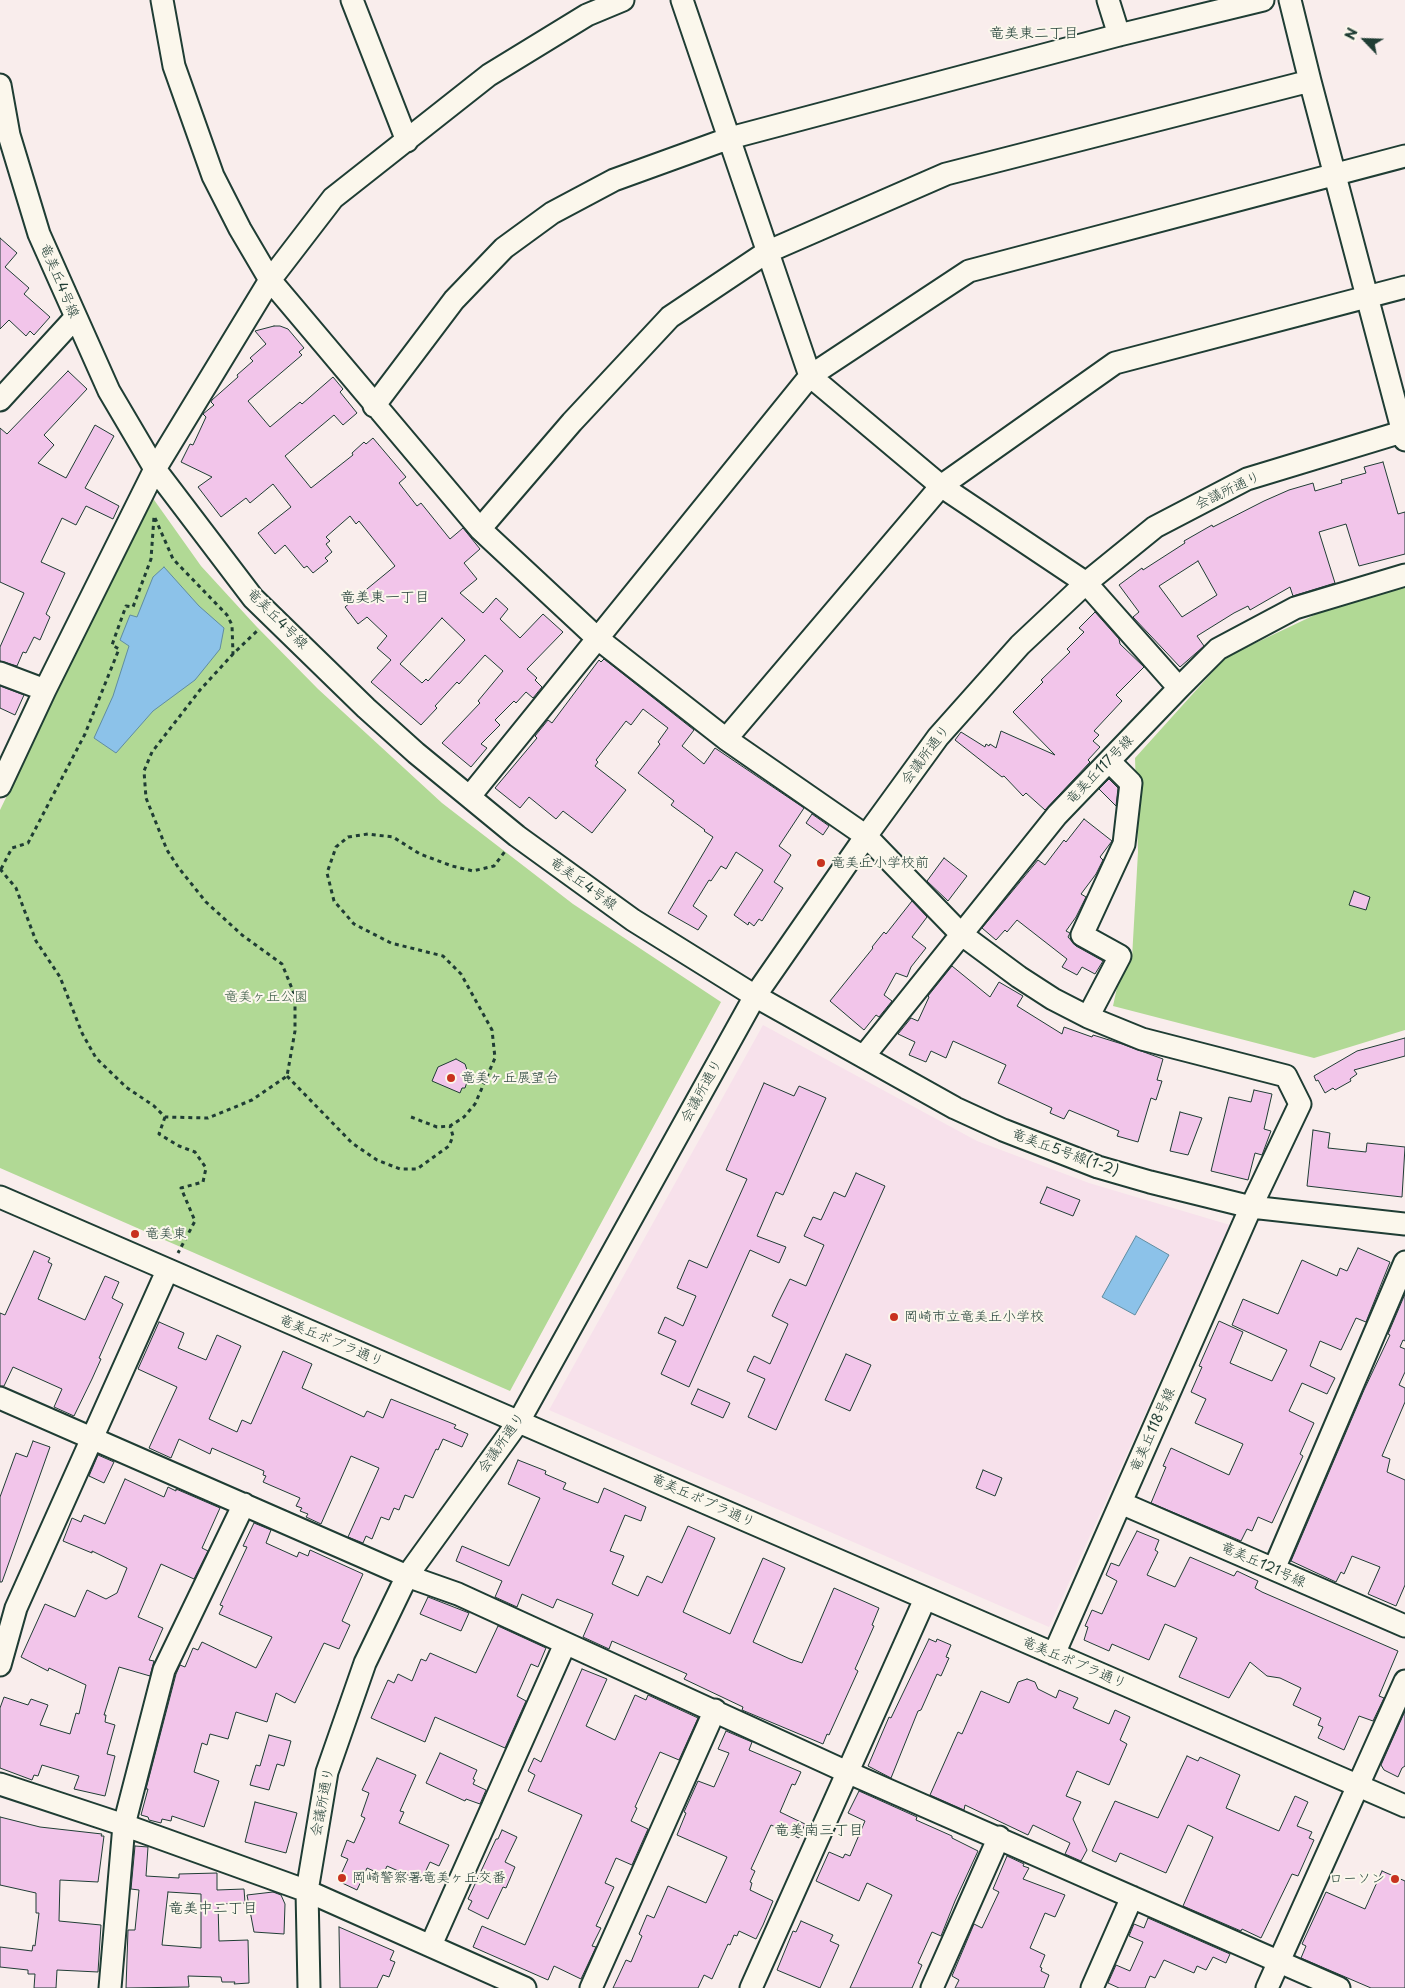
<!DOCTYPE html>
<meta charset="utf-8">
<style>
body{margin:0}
#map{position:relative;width:1405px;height:1988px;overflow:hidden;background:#f9edec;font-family:"Playpen Sans",sans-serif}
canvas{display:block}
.north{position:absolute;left:1340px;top:15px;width:50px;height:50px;-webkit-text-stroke:4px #fbf7ec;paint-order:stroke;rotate:294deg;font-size:14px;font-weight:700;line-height:20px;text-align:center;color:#1f3d34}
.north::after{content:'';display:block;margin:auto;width:18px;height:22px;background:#1f3d34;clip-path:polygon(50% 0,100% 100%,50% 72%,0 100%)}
</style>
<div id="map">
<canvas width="1405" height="1988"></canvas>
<div class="north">N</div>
</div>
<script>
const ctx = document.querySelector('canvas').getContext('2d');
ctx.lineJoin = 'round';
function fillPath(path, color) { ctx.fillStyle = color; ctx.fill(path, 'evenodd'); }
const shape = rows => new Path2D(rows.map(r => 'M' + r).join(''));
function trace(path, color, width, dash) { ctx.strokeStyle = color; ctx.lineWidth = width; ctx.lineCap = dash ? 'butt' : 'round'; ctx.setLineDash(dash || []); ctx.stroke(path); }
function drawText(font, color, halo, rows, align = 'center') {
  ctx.font = font + ' "Playpen Sans","Klee One",sans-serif'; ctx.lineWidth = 4; ctx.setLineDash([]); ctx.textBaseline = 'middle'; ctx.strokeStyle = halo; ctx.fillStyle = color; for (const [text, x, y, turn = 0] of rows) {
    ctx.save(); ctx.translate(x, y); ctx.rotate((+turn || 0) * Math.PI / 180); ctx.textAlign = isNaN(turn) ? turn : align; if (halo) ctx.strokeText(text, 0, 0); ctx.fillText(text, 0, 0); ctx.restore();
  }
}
fillPath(shape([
 [763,1025,977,1141,1089,1183,1230,1225,1049,1627,549,1410]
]), '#f7e1eb');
fillPath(shape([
 [152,497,201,566,256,626,318,689,442,803,573,904,721,1002,510,1391,0,1168,0,810],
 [1405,586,1405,1030,1314,1058,1113,1006,1118,983,1132,958,1138,852,1135,758,1226,657,1323,611]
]), '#b1d995');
const water = shape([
 [164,567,199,606,224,628,220,649,195,680,153,711,116,753,94,738,113,696,129,646,120,640,130,615,137,617,153,577,164,567],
 [1136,1236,1169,1255,1135,1315,1102,1297,1136,1236]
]);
fillPath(water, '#8cc2e9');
trace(water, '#608da1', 1);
const building = shape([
 [0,238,17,253,5,267,29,288,24,294,50,317,34,335,30,331,26,336,9,320,0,329,0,238],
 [274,326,280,326,288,329,304,348,299,352,302,355,248,401,270,427,300,402,302,404,333,377,343,389,340,392,357,413,343,425,334,415,285,456,311,488,353,455,352,453,364,442,366,444,373,438,406,477,399,483,417,506,421,503,450,539,463,528,480,549,464,563,477,579,460,593,483,613,496,598,508,609,500,619,520,638,543,614,563,632,527,669,537,678,535,680,542,687,533,698,526,692,516,703,514,701,495,720,500,725,481,744,487,748,471,767,442,743,480,703,478,701,503,671,485,655,459,684,457,682,435,706,437,708,421,725,371,682,391,660,377,648,387,636,367,617,358,624,345,607,395,566,359,521,356,524,350,516,326,537,330,541,326,544,332,552,325,558,328,561,313,573,307,566,304,568,285,545,275,554,258,533,291,507,273,484,250,503,246,498,221,517,198,487,212,477,181,462,190,444,193,445,206,417,203,414,214,405,211,402,212,400,238,377,237,375,253,361,250,358,266,344,255,331,274,326],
 [442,618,465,640,428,681,426,679,422,683,400,664,442,618],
 [68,371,87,389,44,435,54,445,38,463,66,478,95,425,114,436,85,488,119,506,113,519,86,506,76,525,62,518,41,562,65,573,46,614,50,617,40,640,34,637,26,653,23,652,17,666,0,661,0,647,24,593,0,582,0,428,7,434,68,371],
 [1383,462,1398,514,1405,512,1405,554,1359,566,1346,524,1319,532,1335,583,1293,596,1290,587,1250,610,1248,606,1234,613,1197,636,1204,646,1180,667,1133,617,1139,612,1119,585,1142,568,1143,570,1185,543,1184,541,1212,525,1213,527,1264,501,1289,490,1313,483,1315,491,1342,483,1341,480,1366,473,1364,467,1383,462],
 [1198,561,1217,595,1182,617,1159,586,1198,561],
 [1095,612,1119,639,1120,644,1144,667,1116,695,1122,701,1094,731,1099,735,1093,741,1100,747,1088,760,1090,762,1045,810,1026,793,1023,796,1004,776,1002,777,955,740,961,732,985,747,986,744,989,746,990,744,996,748,1001,731,1055,755,1013,712,1043,682,1041,680,1070,652,1067,649,1084,632,1079,628,1095,612],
 [604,659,694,730,682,746,704,764,715,748,804,808,779,846,791,855,774,882,783,888,762,921,759,919,754,926,749,922,748,925,734,915,763,870,736,852,726,869,721,866,711,881,709,880,693,906,707,916,698,930,668,913,713,837,704,831,705,830,671,805,674,801,638,773,660,744,658,742,668,728,643,709,631,725,626,721,596,760,598,762,595,766,626,790,592,833,563,811,556,819,529,797,520,808,495,788,537,738,535,736,548,720,552,723,599,660,601,662,604,659],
 [0,686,24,695,15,715,0,708,0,686],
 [1109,779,1118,788,1116,806,1099,789,1109,779],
 [812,814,829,826,823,835,806,823,812,814],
 [1084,819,1112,841,1100,857,1103,860,1096,874,1081,894,1086,897,1076,917,1066,931,1070,933,1068,937,1076,946,1103,961,1095,974,1082,967,1077,975,1062,967,1067,959,1017,920,1007,932,1005,930,996,940,982,928,1038,860,1045,865,1064,840,1066,842,1084,819],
 [944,858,967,876,948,901,927,881,944,858],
 [1354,891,1370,897,1366,910,1349,905,1354,891],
 [912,901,927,917,912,937,926,948,911,967,907,977,896,973,884,995,892,1001,879,1017,876,1015,864,1030,830,1001,873,948,872,947,884,932,886,934,912,901],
 [952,966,990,997,999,982,1023,996,1017,1006,1062,1034,1064,1027,1092,1037,1093,1035,1122,1044,1163,1059,1157,1080,1162,1081,1156,1100,1151,1098,1138,1142,1117,1136,1119,1131,1069,1110,1064,1119,1050,1113,1052,1108,998,1083,1006,1065,953,1041,946,1058,931,1051,926,1062,909,1055,915,1042,898,1034,911,1018,918,1021,929,997,928,996,952,966],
 [1405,1038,1405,1056,1354,1070,1357,1074,1350,1079,1351,1081,1335,1090,1333,1088,1325,1093,1318,1080,1316,1081,1314,1076,1357,1051,1405,1038],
 [456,1059,465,1064,469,1076,465,1088,462,1088,460,1093,432,1081,438,1067,456,1059],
 [764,1083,794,1096,799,1086,826,1098,783,1195,776,1192,757,1236,786,1247,779,1263,750,1250,689,1387,661,1374,676,1341,658,1333,665,1317,683,1326,696,1296,677,1288,689,1260,707,1268,747,1179,726,1170,764,1083],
 [1254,1090,1272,1094,1264,1129,1271,1131,1262,1155,1255,1153,1248,1180,1211,1171,1229,1097,1251,1102,1254,1090],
 [1180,1112,1202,1118,1188,1155,1170,1151,1180,1112],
 [1313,1130,1330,1133,1328,1148,1366,1152,1367,1143,1405,1147,1402,1197,1307,1186,1313,1130],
 [856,1173,885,1186,776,1430,748,1417,765,1379,747,1371,754,1356,770,1364,788,1324,772,1316,778,1303,790,1279,806,1286,824,1245,804,1236,813,1217,821,1220,834,1192,845,1197,856,1173],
 [1047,1187,1080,1200,1073,1216,1040,1203,1047,1187],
 [1358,1248,1390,1262,1366,1322,1356,1318,1341,1350,1320,1341,1310,1366,1335,1378,1327,1394,1302,1383,1289,1411,1314,1423,1300,1454,1303,1456,1272,1523,1258,1517,1252,1531,1247,1529,1241,1541,1151,1503,1166,1467,1163,1466,1171,1448,1229,1475,1243,1444,1195,1423,1206,1399,1191,1392,1202,1367,1199,1366,1219,1321,1243,1332,1230,1363,1272,1381,1287,1350,1232,1325,1243,1299,1278,1314,1302,1260,1337,1276,1340,1268,1347,1271,1358,1248],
 [34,1251,50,1258,48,1262,52,1264,38,1299,85,1320,105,1276,119,1282,112,1298,123,1304,99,1358,101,1359,92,1379,74,1416,54,1407,62,1389,13,1367,4,1386,0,1386,0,1313,5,1315,34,1251],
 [1405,1294,1405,1341,1403,1340,1400,1347,1405,1349,1405,1372,1399,1385,1405,1388,1405,1402,1382,1456,1390,1459,1387,1472,1405,1480,1405,1585,1396,1606,1368,1594,1380,1567,1352,1556,1344,1574,1341,1572,1336,1582,1291,1561,1364,1390,1390,1335,1388,1334,1405,1294],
 [159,1322,184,1333,178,1348,206,1360,217,1335,241,1346,209,1419,237,1432,242,1420,251,1424,283,1351,312,1364,302,1388,364,1417,367,1411,383,1418,391,1399,456,1425,454,1428,468,1434,462,1447,443,1439,438,1450,436,1449,413,1498,405,1495,399,1510,394,1508,389,1520,381,1517,372,1539,366,1536,363,1543,348,1537,379,1468,351,1456,321,1524,306,1517,308,1514,300,1511,302,1508,296,1506,300,1498,263,1482,266,1476,263,1475,264,1471,212,1448,210,1454,179,1439,171,1458,149,1448,177,1387,138,1369,159,1322],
 [846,1354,871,1365,850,1411,825,1400,846,1354],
 [698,1389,730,1403,723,1418,691,1404,698,1389],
 [33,1441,50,1447,2,1582,0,1582,0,1497,16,1453,27,1457,33,1441],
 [98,1455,114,1462,104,1483,89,1476,98,1455],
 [518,1460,546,1471,545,1474,566,1483,563,1489,598,1503,604,1488,646,1507,641,1521,625,1515,610,1551,624,1556,612,1584,638,1596,647,1576,662,1583,688,1526,715,1538,683,1612,730,1634,763,1558,785,1568,753,1642,790,1659,802,1663,834,1588,879,1608,872,1625,874,1626,855,1669,858,1671,829,1735,827,1734,823,1744,742,1710,743,1707,684,1679,687,1674,612,1641,609,1649,583,1637,593,1614,557,1599,553,1608,522,1594,517,1607,495,1597,502,1581,456,1561,462,1546,509,1566,540,1498,508,1484,518,1460],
 [983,1470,1002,1478,995,1496,976,1488,983,1470],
 [125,1479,164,1497,168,1487,176,1491,176,1489,220,1508,202,1548,208,1551,194,1579,161,1564,138,1617,163,1628,149,1660,154,1661,150,1676,119,1667,104,1715,106,1715,105,1722,115,1725,107,1754,115,1756,105,1796,74,1789,79,1776,42,1765,38,1776,34,1775,32,1780,0,1768,0,1708,4,1697,28,1705,31,1699,48,1705,40,1725,70,1734,76,1713,79,1714,86,1685,49,1668,48,1671,21,1657,45,1604,75,1617,87,1590,106,1599,117,1593,127,1568,92,1551,92,1553,63,1541,72,1518,81,1522,84,1515,105,1524,125,1479],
 [254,1523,271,1530,266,1543,297,1557,299,1552,308,1556,310,1550,363,1574,342,1621,350,1625,339,1649,324,1643,295,1703,276,1693,267,1722,236,1712,228,1739,210,1734,207,1745,202,1743,194,1772,219,1781,204,1827,172,1816,171,1821,162,1819,161,1823,149,1820,148,1817,141,1815,148,1789,146,1789,176,1674,180,1665,185,1667,193,1648,198,1650,202,1642,256,1668,272,1637,219,1614,223,1606,220,1605,247,1547,243,1546,254,1523],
 [1137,1531,1159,1540,1155,1550,1158,1552,1147,1575,1175,1587,1190,1557,1234,1576,1237,1571,1258,1581,1255,1588,1262,1592,1398,1651,1379,1696,1384,1698,1373,1721,1359,1716,1344,1750,1318,1738,1323,1727,1318,1725,1321,1718,1293,1705,1301,1688,1280,1678,1267,1676,1250,1662,1229,1698,1179,1677,1197,1638,1165,1624,1149,1660,1112,1644,1109,1651,1084,1640,1088,1627,1085,1626,1092,1610,1102,1614,1117,1581,1106,1575,1111,1563,1119,1566,1137,1531],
 [428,1597,469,1613,461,1631,420,1614,428,1597],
 [498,1626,546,1648,538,1667,531,1664,517,1696,526,1701,505,1748,435,1717,425,1742,371,1718,388,1680,394,1683,398,1674,412,1681,421,1659,426,1661,430,1653,476,1673,498,1626],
 [929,1639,936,1642,937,1639,951,1645,946,1657,949,1658,941,1676,937,1674,921,1710,918,1711,891,1778,868,1766,889,1717,891,1718,929,1639],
 [582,1669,607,1679,586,1726,615,1740,635,1695,646,1700,648,1695,698,1718,679,1760,660,1752,635,1807,637,1808,631,1821,648,1829,632,1865,616,1858,605,1883,614,1887,596,1926,601,1928,592,1946,596,1947,581,1979,554,1966,548,1980,473,1947,482,1926,525,1945,582,1815,528,1791,535,1775,528,1771,534,1758,541,1762,582,1669],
 [1027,1679,1035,1682,1038,1689,1056,1698,1059,1690,1078,1698,1073,1708,1109,1724,1115,1710,1130,1717,1120,1740,1127,1744,1109,1785,1077,1771,1066,1796,1081,1802,1073,1819,1087,1850,1081,1861,1065,1854,1070,1843,1033,1825,1028,1835,965,1805,964,1810,930,1795,958,1732,962,1734,981,1691,1009,1703,1018,1682,1027,1679],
 [1405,1711,1405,1766,1402,1768,1398,1777,1384,1770,1381,1765,1405,1711],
 [726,1731,752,1742,749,1750,801,1772,795,1785,792,1784,780,1812,805,1824,799,1838,771,1825,751,1869,755,1871,750,1882,752,1883,750,1890,773,1901,763,1925,756,1939,739,1931,737,1936,734,1935,730,1945,728,1944,712,1979,704,1975,698,1988,613,1988,626,1960,631,1962,642,1936,639,1934,647,1915,654,1918,668,1886,706,1903,727,1857,677,1835,686,1813,684,1812,698,1781,714,1787,729,1753,718,1749,726,1731],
 [269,1735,291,1741,284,1766,277,1764,269,1790,250,1785,256,1765,260,1766,269,1735],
 [440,1753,477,1770,473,1779,475,1780,473,1784,486,1790,480,1804,466,1799,465,1801,426,1783,440,1753],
 [1187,1756,1198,1761,1200,1757,1240,1775,1226,1808,1279,1831,1295,1796,1308,1802,1297,1826,1312,1832,1309,1838,1314,1840,1298,1876,1292,1874,1261,1938,1242,1929,1241,1931,1183,1906,1213,1837,1188,1825,1166,1873,1120,1853,1116,1862,1092,1851,1115,1801,1158,1818,1187,1756],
 [377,1758,416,1775,400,1811,404,1812,399,1823,449,1845,439,1866,430,1862,421,1881,387,1866,383,1875,367,1868,357,1890,338,1881,348,1859,341,1856,347,1840,354,1843,365,1818,361,1816,369,1793,362,1790,377,1758],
 [859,1791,917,1817,916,1820,952,1836,952,1838,978,1851,955,1901,941,1936,932,1932,918,1963,922,1965,912,1988,850,1988,892,1895,867,1883,859,1901,816,1881,829,1852,843,1858,845,1854,850,1856,865,1821,848,1813,859,1791],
 [255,1802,297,1813,286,1853,245,1842,255,1802],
 [0,1817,40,1827,102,1834,101,1836,104,1836,98,1882,60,1880,59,1921,101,1925,98,1972,57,1970,56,1988,34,1988,35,1974,28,1974,28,1970,0,1967,0,1947,32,1951,33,1945,35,1946,39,1913,36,1913,36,1893,0,1885,0,1817],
 [502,1830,517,1837,505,1862,515,1867,506,1888,503,1887,488,1919,468,1909,472,1901,468,1899,496,1839,498,1839,502,1830],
 [135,1846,148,1847,146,1876,179,1878,179,1874,217,1873,217,1890,244,1889,245,1903,218,1904,219,1941,248,1940,249,1983,234,1984,235,1982,222,1982,221,1977,188,1976,189,1987,126,1988,128,1930,135,1930,139,1890,131,1889,135,1846],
 [168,1892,201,1894,201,1948,162,1945,168,1892],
 [1007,1856,1024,1864,1023,1866,1029,1868,1023,1879,1065,1895,1055,1917,1045,1913,1030,1948,1045,1955,1040,1967,1042,1968,1041,1971,1049,1975,1044,1988,955,1988,959,1980,952,1976,974,1924,982,1928,999,1892,993,1889,1007,1856],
 [1382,1871,1405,1881,1405,1988,1371,1988,1301,1958,1306,1946,1302,1944,1326,1892,1365,1909,1382,1871],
 [273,1892,281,1895,285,1904,284,1934,254,1932,247,1895,273,1892],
 [1148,1918,1230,1954,1226,1963,1213,1957,1206,1970,1197,1966,1194,1973,1164,1960,1155,1978,1150,1976,1145,1988,1119,1988,1108,1983,1116,1965,1130,1971,1143,1942,1129,1936,1134,1924,1144,1928,1148,1918],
 [801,1921,833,1935,830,1941,839,1945,820,1988,777,1970,793,1931,796,1932,801,1921],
 [339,1927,394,1951,390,1960,395,1962,389,1977,383,1975,377,1988,340,1988,339,1927]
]);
fillPath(building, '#f2c5ea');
trace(building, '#1f3d34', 1);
const minor = shape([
 [162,0,174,66,213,176,240,229,270,280,480,529,597,638,726,739,866,836,961,934,1019,977,1053,999,1088,1017,1142,1039,1286,1076,1300,1104,1251,1207,1054,1654],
 [352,0,407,141],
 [682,0,810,376,941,486,1086,583,1179,688],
 [1108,0,1119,35],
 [1290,0,1310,81,1405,440],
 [0,85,9,135,39,234,109,391,155,469,253,598,366,708,416,753,517,836,633,920,755,996,955,1108,1003,1130,1098,1167,1150,1182,1251,1207,1405,1224],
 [0,400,75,318],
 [374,406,454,300,504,248,552,213,614,180,730,138,1119,35,1263,0],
 [480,529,572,422,670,317,767,252,946,174,1310,81],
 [0,673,45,690],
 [726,739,941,486,1115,363,1405,287],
 [0,786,45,690,155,469,270,280,333,198,489,75,587,15,623,0],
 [470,796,810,376,969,271,1405,156],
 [1088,1017,1120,956,1082,935,1124,844,1131,783,1109,761],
 [864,1056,1057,815,1179,688,1218,649,1295,608,1405,575],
 [0,1197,1405,1806],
 [0,1398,407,1576,458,1594,847,1772,1339,1988],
 [1121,1503,1405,1626],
 [1274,1569,1405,1262],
 [0,1665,16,1608,167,1271],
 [0,1784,124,1825,307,1891,525,1988],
 [431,1945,565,1644],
 [110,1988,124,1825,164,1670,244,1504],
 [309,1988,307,1891,327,1772,365,1663,407,1576,519,1421,755,996,866,836,938,737,1020,645,1086,583,1155,527,1247,479,1405,431],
 [591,1988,715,1710],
 [751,1988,925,1599],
 [932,1988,999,1837],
 [1092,1988,1132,1897],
 [1267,1988,1405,1681]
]);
trace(minor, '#1f3d34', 25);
trace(shape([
 [155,518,173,559,227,615,232,625,233,654],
 [0,869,16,888,36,941,60,977,82,1033,96,1058,126,1087,154,1106,165,1117,208,1118,252,1100,287,1076,295,1031,295,996,282,964,242,935,206,902,178,867,167,850,146,798,144,771,152,752,200,690,233,654,259,629],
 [1,869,12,848,28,843,85,734,119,649,112,645,126,606,133,607,151,559,154,517],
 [287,1076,352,1143,377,1160,400,1169,417,1169,449,1146,453,1136,450,1126],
 [165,1117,159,1134,179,1146,195,1152,206,1168,203,1182,181,1188,195,1221,178,1253],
 [411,1117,437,1127,450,1126,464,1117,475,1104,495,1058,492,1030,461,974,443,956,391,943,354,924,334,901,327,873,336,847,348,837,368,834,393,837,420,854,452,866,473,871,494,866,506,850]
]), '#1f3d34', 3, [4, 4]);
trace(minor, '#fbf7ec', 21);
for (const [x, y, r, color] of [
 [821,863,5,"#c8321e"],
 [451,1078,5,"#c8321e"],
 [135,1234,5,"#c8321e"],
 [894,1317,5,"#c8321e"],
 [342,1878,5,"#c8321e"],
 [1395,1879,5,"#c8321e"]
]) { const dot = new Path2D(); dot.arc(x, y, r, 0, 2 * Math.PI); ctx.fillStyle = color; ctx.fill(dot); trace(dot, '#fbf7ec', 2); }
drawText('14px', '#1f3d34', '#fbf7ec', [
 ["竜美丘4号線",59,281,67],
 ["会議所通り",1228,491,-25],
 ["竜美丘4号線",277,619,45],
 ["会議所通り",926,755,-53],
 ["竜美丘117号線",1100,770,-46],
 ["竜美丘4号線",583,884,36],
 ["会議所通り",702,1091,-61],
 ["竜美丘5号線(1-2)",1065,1153,20],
 ["竜美丘ポプラ通り",331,1341,23],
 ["竜美丘118号線",1153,1430,-66],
 ["会議所通り",502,1443,-55],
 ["竜美丘ポプラ通り",703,1501,24],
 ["竜美丘121号線",1263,1565,24],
 ["竜美丘ポプラ通り",1074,1663,23],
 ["会議所通り",323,1802,-79]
]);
drawText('14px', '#1f3d34', '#fbf7ec', [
 ["竜美丘小学校前",831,863],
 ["竜美ヶ丘展望台",461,1078],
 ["竜美東",145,1234],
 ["岡崎市立竜美丘小学校",904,1317],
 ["岡崎警察署竜美ヶ丘交番",352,1878],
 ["ローソン",1385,1879,"right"]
], 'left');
drawText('14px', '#3c5c47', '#fbf7ec', [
 ["竜美ヶ丘公園",266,997]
]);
drawText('15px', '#1f3d34', '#fbf7ec', [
 ["竜美東二丁目",1034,34],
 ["竜美東一丁目",385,598],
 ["竜美南三丁目",819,1831],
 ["竜美中二丁目",213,1909]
]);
</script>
